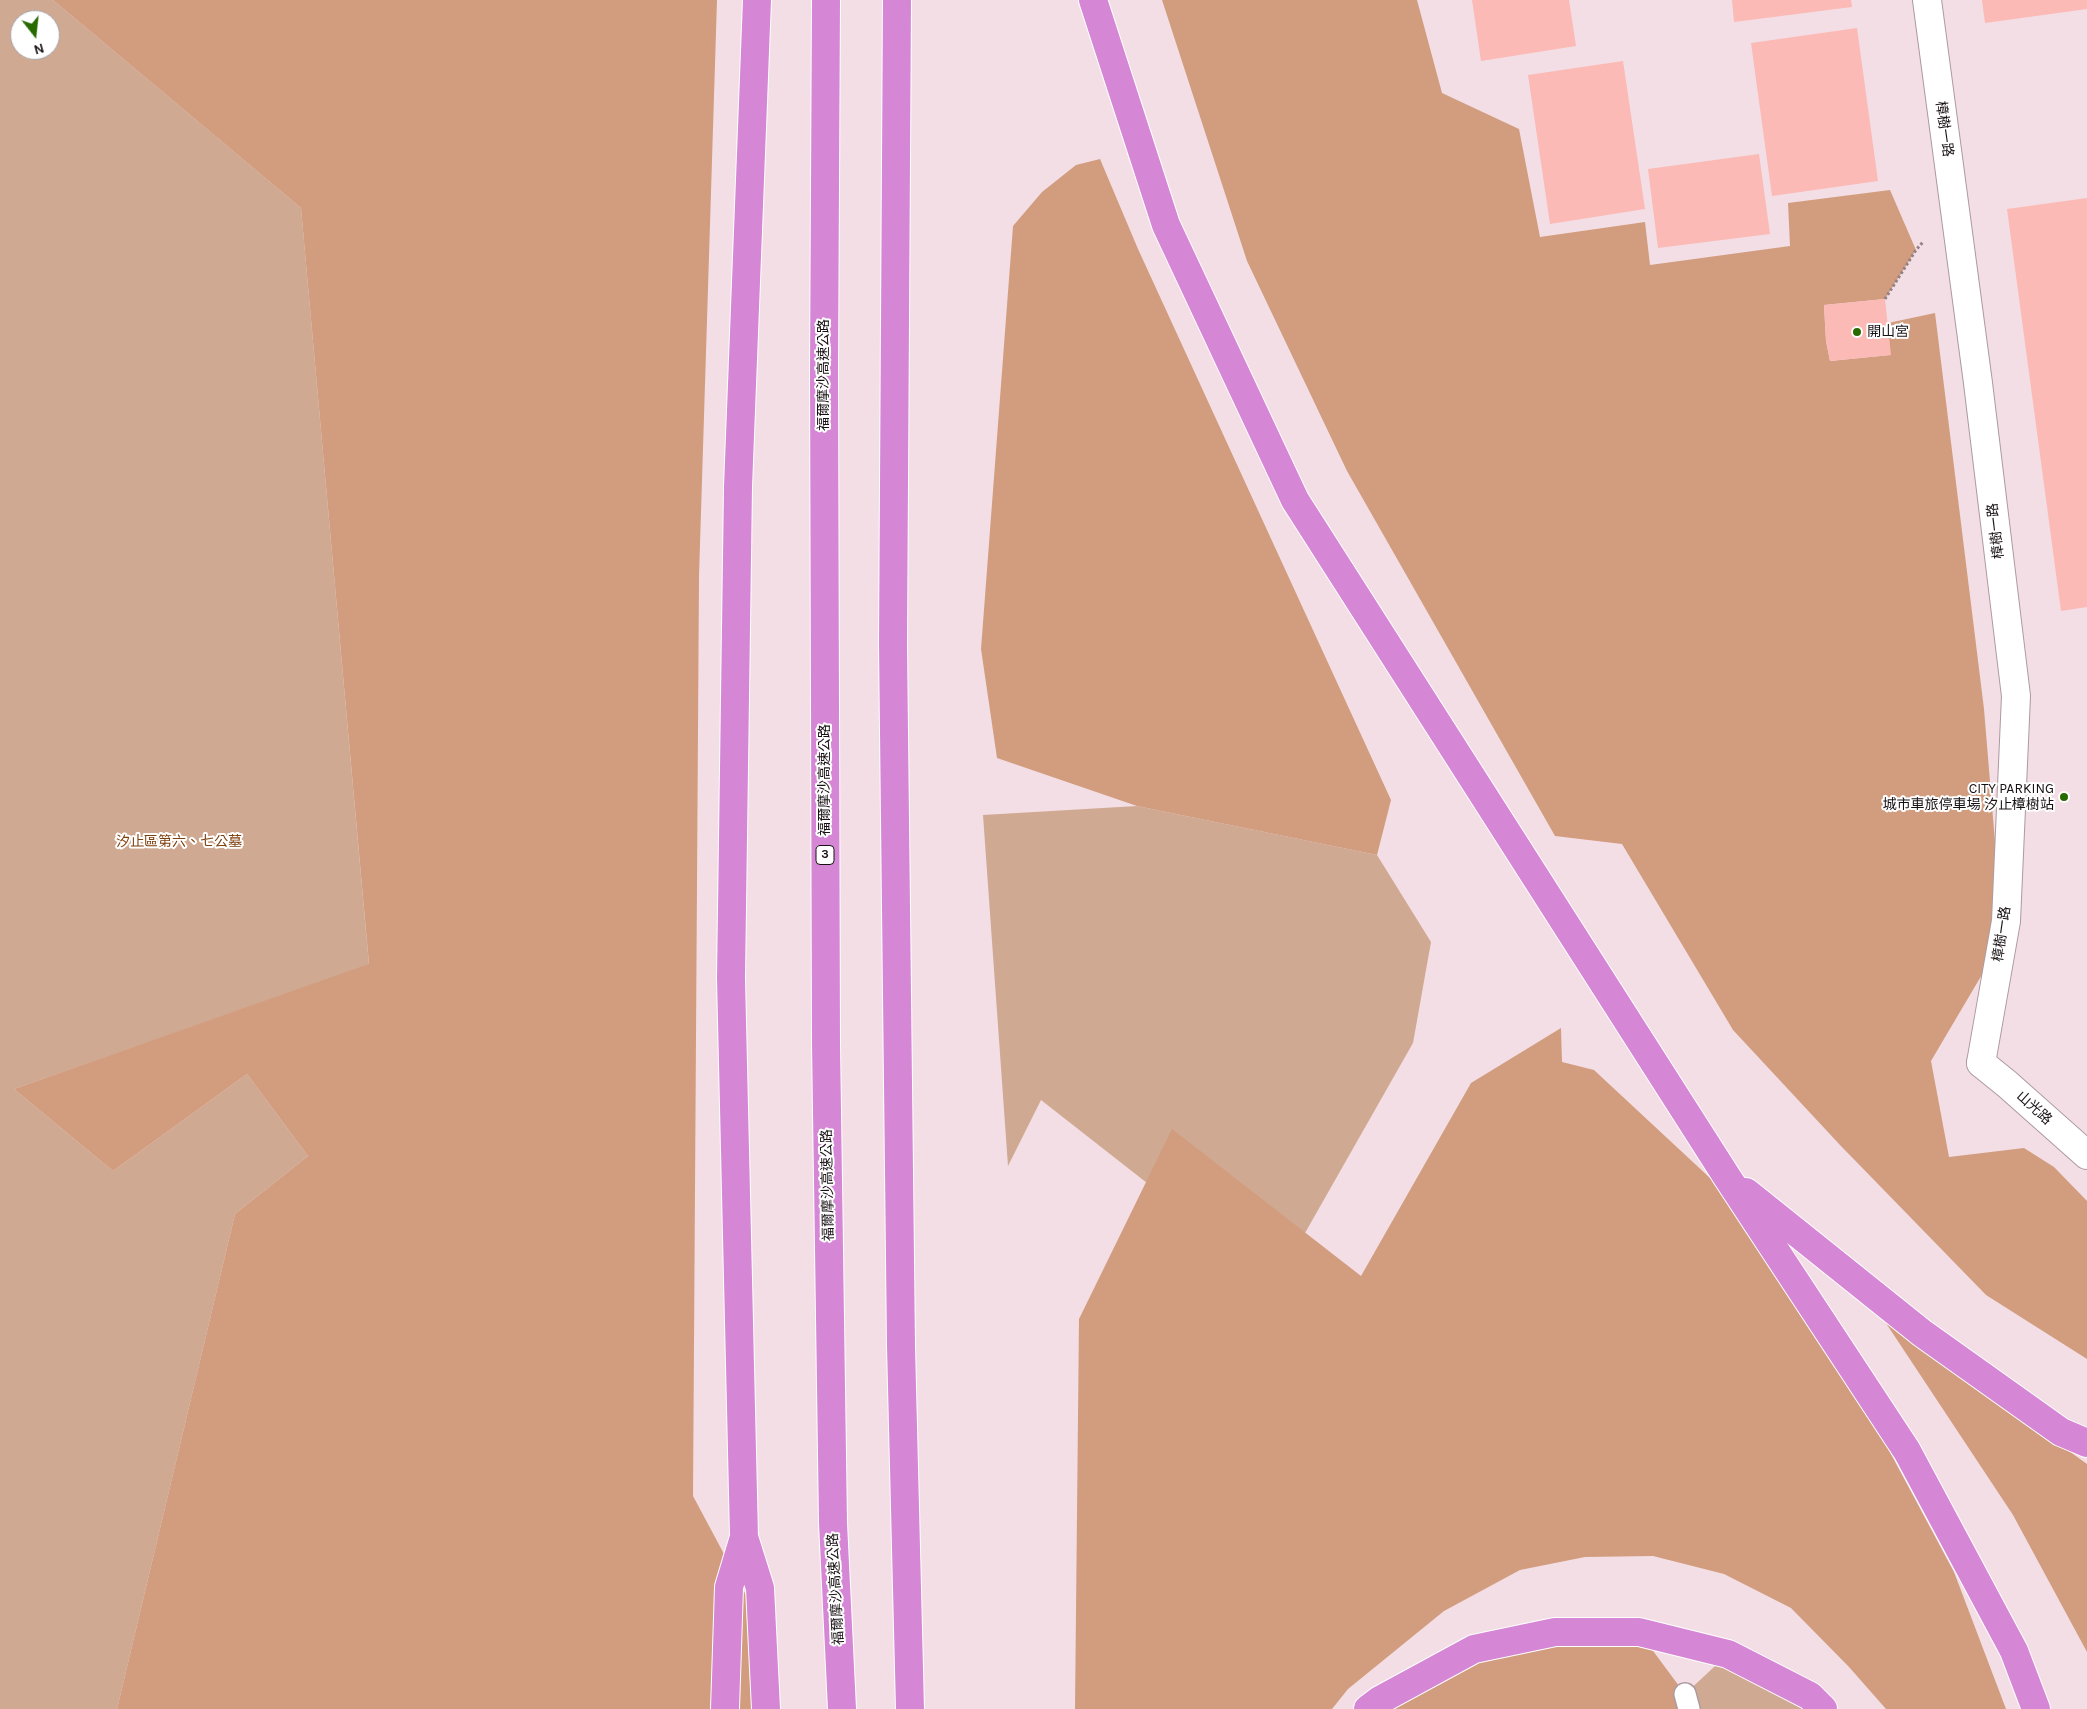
<!DOCTYPE html>
<meta charset="utf-8">
<style>
body{margin:0}
#map{position:relative;width:2087px;height:1709px;overflow:hidden;background:#f3dee5;font-family:Karla,sans-serif}
canvas{display:block}
.north{position:absolute;left:10px;top:10px;width:50px;height:50px;box-sizing:border-box;background:#fff;border:1px solid #a3a0a1;border-radius:50%;rotate:164deg;font-size:14px;font-weight:700;line-height:20px;text-align:center;color:#181114}
.north::after{content:'';display:block;margin:auto;width:18px;height:22px;background:#266a00;clip-path:polygon(50% 0,100% 100%,50% 72%,0 100%)}
</style>
<div id="map">
<canvas width="2087" height="1709"></canvas>
<div class="north">N</div>
</div>
<script>
const ctx = document.querySelector('canvas').getContext('2d');
ctx.lineJoin = 'round';
function fillPath(path, color) { ctx.fillStyle = color; ctx.fill(path, 'evenodd'); }
const shape = rows => new Path2D(rows.map(r => 'M' + r).join(''));
function trace(path, color, width, dash) { ctx.strokeStyle = color; ctx.lineWidth = width; ctx.lineCap = dash ? 'butt' : 'round'; ctx.setLineDash(dash || []); ctx.stroke(path); }
function drawText(font, color, halo, rows, align = 'center') {
  ctx.font = font + ' Karla,"Noto Sans TC",sans-serif'; ctx.lineWidth = 4; ctx.setLineDash([]); ctx.textBaseline = 'middle'; ctx.strokeStyle = halo; ctx.fillStyle = color; for (const [text, x, y, turn = 0] of rows) {
    ctx.save(); ctx.translate(x, y); ctx.rotate((+turn || 0) * Math.PI / 180); ctx.textAlign = isNaN(turn) ? turn : align; if (halo) ctx.strokeText(text, 0, 0); ctx.fillText(text, 0, 0); ctx.restore();
  }
}
fillPath(shape([
 [0,0,53,0,301,208,369,965,14,1089,113,1171,247,1074,308,1156,235,1214,117,1709,0,1709],
 [20,20,50,20,50,50,20,50],
 [1137,806,1377,855,1431,942,1413,1043,1276,1284,1041,1100,1008,1166,983,815],
 [1728,1654,1823,1709,1689,1709,1685,1694]
]), '#d0a992');
fillPath(shape([
 [53,0,717,0,699,576,693,1496,747,1597,752,1709,117,1709,235,1214,308,1156,247,1074,113,1171,14,1089,369,964,301,208],
 [1162,0,1417,0,1442,93,1519,129,1540,237,1645,222,1650,265,1790,246,1788,203,1890,190,1916,250,1885,299,1824,305,1826,341,1830,361,1890,355,1888,323,1935,313,1984,709,2003,939,1931,1061,1949,1157,2024,1148,2054,1167,2087,1201,2087,1359,1986,1295,1840,1145,1733,1030,1622,844,1555,836,1347,471,1247,261],
 [1100,159,1138,249,1391,800,1377,855,1137,806,997,758,981,649,1013,226,1042,192,1076,165],
 [1561,1028,1562,1062,1594,1070,1724,1191,1868,1411,1954,1572,2006,1709,1886,1709,1849,1667,1791,1608,1724,1574,1653,1556,1585,1557,1520,1570,1444,1611,1348,1689,1332,1709,1075,1709,1079,1319,1172,1129,1361,1276,1471,1083],
 [1870,1299,2026,1420,2087,1464,2087,1652,2013,1515],
 [1639,1632,1685,1694,1689,1709,1368,1709,1474,1649]
]), '#d19d7e');
fillPath(shape([
 [1472,0,1569,0,1576,46,1481,61],
 [1732,0,1851,0,1852,7,1734,22],
 [1982,0,2087,0,2087,9,1985,23],
 [1857,28,1878,181,1772,196,1751,43],
 [1623,61,1645,209,1550,224,1528,75],
 [1759,154,1770,234,1658,248,1648,169],
 [2087,198,2087,607,2061,611,2007,209],
 [1885,299,1891,355,1830,361,1826,341,1824,305]
]), '#fbbab5');
const service = shape([
 [1685,1694,1689,1709]
]);
const minor = shape([
 [1981,1063,2007,1084,2087,1155]
]);
const tertiary = shape([
 [1927,0,1978,383,2016,696,2006,921,1981,1063]
]);
const motorway = shape([
 [757,0,738,487,731,978,744,1537,760,1588,766,1709],
 [826,0,824,371,826,1043,833,1523,842,1709],
 [897,0,893,644,901,1346,910,1709],
 [1093,0,1166,225,1295,500,1727,1177,1907,1451,2014,1651,2036,1709],
 [1746,1192,1922,1333,2061,1432,2087,1443],
 [725,1709,729,1587,744,1537],
 [1368,1709,1380,1700,1474,1649,1555,1632,1639,1632,1728,1654,1810,1696,1823,1709]
]);
trace(service, '#ad9aa0', 24);
trace(minor, '#ad9aa0', 30);
trace(tertiary, '#ad9aa0', 30);
trace(motorway, '#fff', 30);
trace(shape([
 [1885,299,1916,250,1923,242]
]), '#908186', 3, [2.5, 2.5]);
trace(service, '#fff', 21);
trace(minor, '#fff', 28);
trace(tertiary, '#fff', 28);
trace(motorway, '#d587d6', 28);
for (const [x, y, r, color] of [
 [1857,332,5,"#266a00"],
 [2064,797,5,"#266a00"]
]) { const dot = new Path2D(); dot.arc(x, y, r, 0, 2 * Math.PI); ctx.fillStyle = color; ctx.fill(dot); trace(dot, '#fff', 2); }
for (const [x, y, w] of [
 [825,855,18]
]) { const box = new Path2D(); box.roundRect(x - w / 2, y - 9.5, w, 19, 4); ctx.fillStyle = '#fff'; ctx.fill(box); trace(box, '#181114', 1); }
drawText('bold 12px', '#181114', null, [
 ["3",825,855]
]);
drawText('14px', '#181114', '#fff', [
 ["樟樹一路",1944,129,82],
 ["福爾摩沙高速公路",824,375,-90],
 ["樟樹一路",1996,531,-97],
 ["福爾摩沙高速公路",825,780,-90],
 ["樟樹一路",2002,934,-82],
 ["山光路",2034,1108,42],
 ["福爾摩沙高速公路",828,1185,-91],
 ["福爾摩沙高速公路",836,1589,-93]
]);
drawText('14px', '#181114', '#fff', [
 ["開山宮",1867,332],
 ["CITY PARKING",2054,789,"right"],
 ["城市車旅停車場 汐止樟樹站",2054,805,"right"]
], 'left');
drawText('14px', '#80400d', '#fff', [
 ["汐止區第六、七公墓",179,842]
]);
</script>
